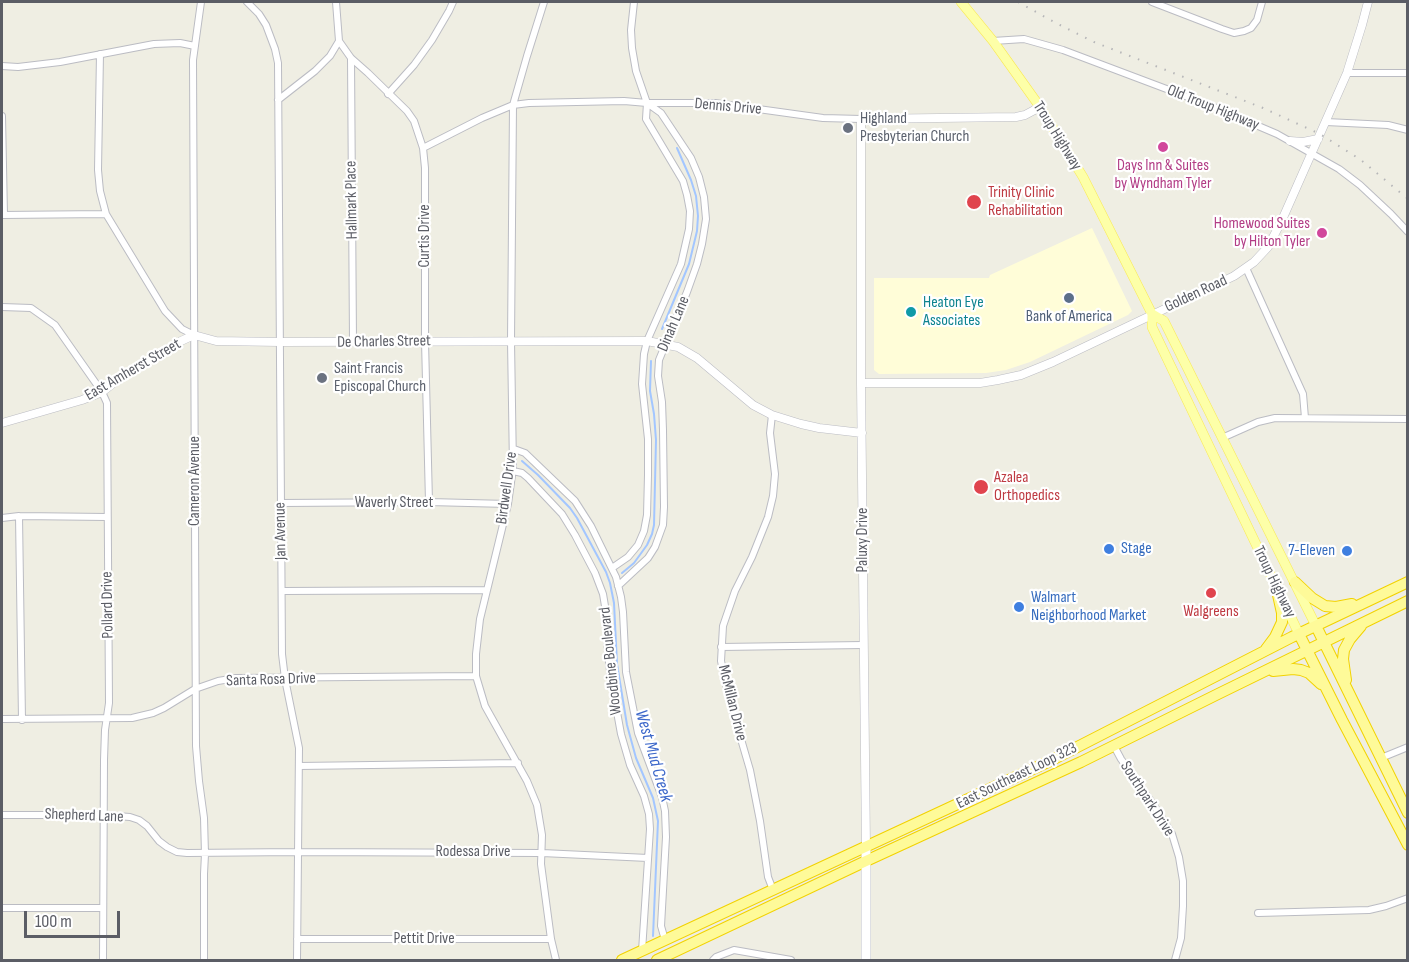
<!DOCTYPE html>
<style>
body{margin:0}
#map{position:relative;width:1409px;height:962px;overflow:hidden;background:#efeee3;font-family:"Sofia Sans Condensed",sans-serif}
canvas{display:block}
.frame{position:absolute;inset:0;border:3px solid #5b5d65;pointer-events:none}
.scale{position:absolute;left:24px;top:911px;width:96px;height:27px;box-sizing:border-box;border:3px solid #5b5d65;border-top:0;padding-left:8px;font-size:18px;line-height:21px;white-space:nowrap;color:#5b5d65;-webkit-text-stroke:4px #fff;paint-order:stroke}
</style>
<div id="map">
<canvas width="1409" height="962"></canvas>
<div class="frame"></div>
<div class="scale">100 m</div>
</div>
<script>
const ctx = document.querySelector('canvas').getContext('2d');
ctx.lineJoin = 'round';
function fillPath(path, color) { ctx.fillStyle = color; ctx.fill(path, 'evenodd'); }
const shape = rows => new Path2D(rows.map(r => 'M' + r).join(''));
function trace(path, color, width, dash) { ctx.strokeStyle = color; ctx.lineWidth = width; ctx.lineCap = dash ? 'butt' : 'round'; ctx.setLineDash(dash || []); ctx.stroke(path); }
function drawText(font, color, halo, rows, align = 'center') {
  ctx.font = font + ' "Sofia Sans Condensed",sans-serif'; ctx.lineWidth = 4.5; ctx.setLineDash([]); ctx.textBaseline = 'middle'; ctx.strokeStyle = halo; ctx.fillStyle = color; for (const [text, x, y, turn = 0] of rows) {
    ctx.save(); ctx.translate(x, y); ctx.rotate((+turn || 0) * Math.PI / 180); ctx.textAlign = isNaN(turn) ? turn : align; if (halo) ctx.strokeText(text, 0, 0); ctx.fillText(text, 0, 0); ctx.restore();
  }
}
fillPath(shape([
 [1092,228,1132,311,1128,315,1030,362,1006,370,986,373,879,374,874,370,874,278,989,278,990,275]
]), '#fffdd8');
trace(shape([
 [662,329,689,264,697,231,698,216,696,196,691,180,677,148],
 [522,461,538,475,570,508,577,518,606,572,610,583,614,603,617,664,627,725,636,758,653,798,658,821,653,936],
 [622,573,634,563,647,545,652,534,654,525,656,440,654,414,650,391,651,361]
]), '#a3c6ff', 2);
const minor = shape([
 [201,2,193,60,196,746,199,781,204,818,205,854,204,874,204,960],
 [247,2,259,14,266,25,275,49,278,63,282,654,285,679,299,748,297,960],
 [336,2,339,41,351,58,368,73,407,111,414,121,423,148,425,168,425,341,429,502],
 [544,2,527,56,513,105,511,341,513,468,508,504,480,619,476,654,476,676,485,706,527,781,537,805,542,835,541,864,551,939,556,960],
 [634,2,631,30,632,48,636,71,647,103],
 [1152,2,1222,29,1234,33,1244,31,1251,28,1257,20,1262,2],
 [993,41,1024,39,1063,50,1209,105,1277,134,1339,169,1360,185,1391,214,1408,232],
 [100,54,98,170,100,191,106,214,165,311,182,329,194,335],
 [351,58,353,342],
 [2,66,18,67,60,62,154,44,180,43,195,46],
 [1347,73,1408,73],
 [388,94,414,65,432,40,449,11,453,2],
 [278,100,315,71,330,56,339,41],
 [2,116,4,215],
 [1326,122,1388,125,1408,130],
 [423,148,482,118,513,105,529,103,624,101,647,103,715,103,823,118,861,119],
 [2,215,106,214],
 [1246,268,1303,394,1305,418],
 [2,307,31,308,55,325,102,392,107,403,109,703,105,730,104,760,103,960],
 [772,415,770,433,775,474,773,496,768,517,752,557,735,591,723,626,721,661,729,698,750,770,760,821,768,877,773,890],
 [1222,438,1258,422,1275,418,1408,419],
 [514,449,525,453,575,501,591,526,616,577,621,597,623,612,626,672,638,733,662,797,665,811,666,837,661,926,665,940],
 [513,471,522,473,528,478,562,514,575,535,595,573,603,594,606,612,608,654,611,679,621,734,630,765,644,796,649,814,650,829,642,951],
 [281,503,429,502,508,504],
 [19,516,22,720],
 [2,518,19,516,107,517],
 [612,568,628,557,638,545,644,531,647,515,648,475,648,439,642,384,644,354,647,341,681,264,689,229,690,211,687,195,683,181,646,119,647,103,661,113,691,158,699,177,704,197,706,219,702,244,697,264,687,292,659,360,658,376,662,402,663,430,664,507,663,525,655,547,648,558,618,586],
 [283,591,487,590],
 [721,647,863,645],
 [2,719,132,718,153,713,164,708,195,689,218,681,236,678,476,676],
 [1114,746,1121,759,1153,804,1172,834,1179,857,1183,881,1183,906,1181,938,1175,960],
 [1381,758,1408,747],
 [299,766,518,763],
 [2,815,103,815,130,817,139,820,147,826,159,841,167,847,177,852,187,853,297,852,542,853,648,858],
 [2,908,103,908],
 [1258,913,1369,910,1386,906,1408,898],
 [297,939,551,939],
 [713,960,716,957,734,950,791,960]
]);
const tertiary = shape([
 [1290,141,1303,142,1318,139],
 [861,383,980,383,998,380,1021,375,1053,362,1234,276,1254,262,1268,247,1282,220,1347,73,1362,25,1368,2],
 [2,423,82,400,102,392,116,381,181,341,194,335,216,341,280,342,647,341,678,347,697,358,753,405,772,415,801,424,819,428,862,433],
 [866,848,861,383,861,119,1016,117,1025,115,1040,107]
]);
const secondary = shape([
 [866,848,866,960]
]);
const primary = shape([
 [961,2,993,41,1040,107,1083,177,1152,314,1152,327,1299,634],
 [1152,314,1164,321,1316,626]
]);
const trunk = shape([
 [1295,582,1312,598,1325,606,1336,607,1352,604],
 [1316,626,1408,813],
 [1299,634,1342,720,1408,845],
 [1266,649,1275,637,1282,622,1282,613,1276,586],
 [1273,671,1293,669,1301,670,1309,673,1321,684],
 [1346,680,1343,659,1344,650,1350,639,1361,626],
 [622,960,1050,761,1292,637,1408,582],
 [657,960,866,861,1081,762,1218,694,1408,601]
]);
trace(minor, '#bbbcc3', 8);
trace(tertiary, '#bbbcc3', 9);
trace(secondary, '#bdbfc7', 10);
trace(primary, '#fae951', 10);
trace(trunk, '#f2d200', 12);
trace(minor, '#fff', 6);
trace(tertiary, '#fff', 8);
trace(secondary, '#fff', 9);
trace(primary, '#fdffa8', 9);
trace(trunk, '#fefa99', 10);
trace(shape([
 [1018,2,1054,22,1094,42,1263,108,1320,134,1361,160,1408,199]
]), '#b6b6b8', 2, [1.5, 8]);
for (const [x, y, r, color] of [
 [848,128,6,"#6b7280"],
 [1163,147,6,"#d1479c"],
 [974,202,8,"#e0444e"],
 [1322,233,6,"#d1479c"],
 [1069,298,6,"#5c6f8a"],
 [911,312,6,"#0f9aa8"],
 [322,378,6,"#6b7280"],
 [981,487,8,"#e0444e"],
 [1109,549,6,"#3f7fe0"],
 [1347,551,6,"#3f7fe0"],
 [1211,593,6,"#e0444e"],
 [1019,607,6,"#3f7fe0"]
]) { const dot = new Path2D(); dot.arc(x, y, r, 0, 2 * Math.PI); ctx.fillStyle = color; ctx.fill(dot); trace(dot, '#fff', 2); }
drawText('16px', '#5b5d65', '#fff', [
 ["Dennis Drive",728,107,5],
 ["Old Troup Highway",1213,108,22],
 ["Troup Highway",1057,136,58],
 ["Hallmark Place",352,200,-91],
 ["Curtis Drive",425,236,-90],
 ["Golden Road",1196,294,-25],
 ["Dinah Lane",674,324,-67],
 ["De Charles Street",384,342,-1],
 ["East Amherst Street",133,370,-30],
 ["Cameron Avenue",195,481,-90],
 ["Birdwell Drive",507,488,-82],
 ["Waverly Street",394,503],
 ["Jan Avenue",281,531,-91],
 ["Paluxy Drive",863,540,-90],
 ["Troup Highway",1274,582,64],
 ["Pollard Drive",108,605,-91],
 ["Woodbine Boulevard",611,661,-96],
 ["Santa Rosa Drive",271,680,-2],
 ["McMillan Drive",732,703,76],
 ["East Southeast Loop 323",1017,776,-26],
 ["Southpark Drive",1147,799,57],
 ["Shepherd Lane",84,816,2],
 ["Rodessa Drive",473,852],
 ["Pettit Drive",424,939]
]);
drawText('16px', '#5b616d', '#fff', [
 ["Highland",860,119],
 ["Presbyterian Church",860,137],
 ["Saint Francis",334,369],
 ["Episcopal Church",334,387]
], 'left');
drawText('16px', '#b23c85', '#fff', [
 ["Days Inn & Suites",1163,166],
 ["by Wyndham Tyler",1163,184],
 ["Homewood Suites",1310,224,"right"],
 ["by Hilton Tyler",1310,242,"right"]
]);
drawText('16px', '#be3a42', '#fff', [
 ["Trinity Clinic",988,193],
 ["Rehabilitation",988,211],
 ["Azalea",994,478],
 ["Orthopedics",994,496],
 ["Walgreens",1211,612,"center"]
], 'left');
drawText('16px', '#0d838f', '#fff', [
 ["Heaton Eye",923,303],
 ["Associates",923,321]
], 'left');
drawText('16px', '#4e5e75', '#fff', [
 ["Bank of America",1069,317]
]);
drawText('16px', '#366cbe', '#fff', [
 ["Stage",1121,549],
 ["7-Eleven",1335,551,"right"],
 ["Walmart",1031,598],
 ["Neighborhood Market",1031,616]
], 'left');
drawText('italic 18px', '#3d68ca', '#fff', [
 ["West Mud Creek",653,756,74]
]);
</script>
